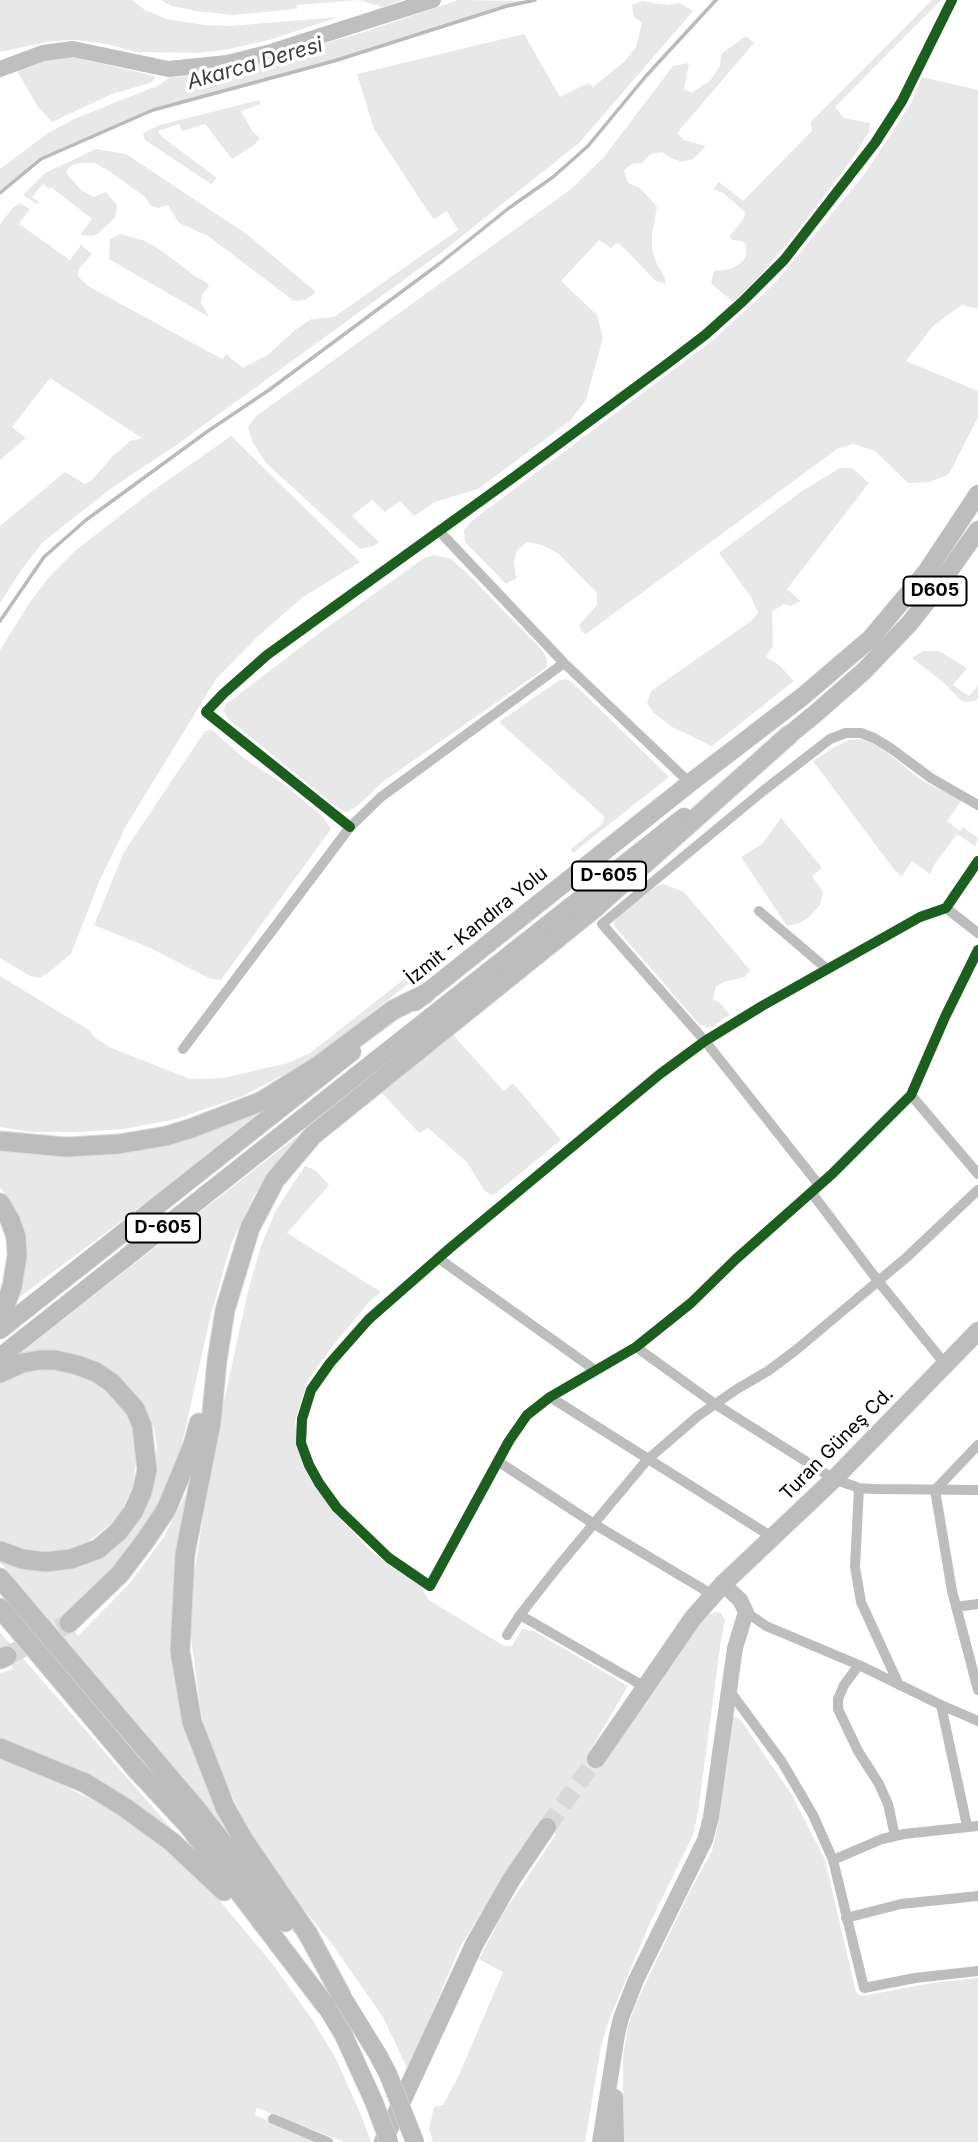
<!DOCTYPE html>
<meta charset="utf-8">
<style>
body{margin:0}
canvas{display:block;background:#fff}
</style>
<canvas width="978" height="2142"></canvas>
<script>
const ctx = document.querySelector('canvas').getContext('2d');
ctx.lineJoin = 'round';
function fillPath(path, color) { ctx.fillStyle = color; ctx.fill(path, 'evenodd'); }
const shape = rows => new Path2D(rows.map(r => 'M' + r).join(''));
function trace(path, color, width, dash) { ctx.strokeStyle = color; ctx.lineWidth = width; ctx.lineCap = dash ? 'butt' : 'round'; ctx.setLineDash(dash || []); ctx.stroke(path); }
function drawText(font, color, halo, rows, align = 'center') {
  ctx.font = font + ' Inter,sans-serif'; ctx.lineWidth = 7; ctx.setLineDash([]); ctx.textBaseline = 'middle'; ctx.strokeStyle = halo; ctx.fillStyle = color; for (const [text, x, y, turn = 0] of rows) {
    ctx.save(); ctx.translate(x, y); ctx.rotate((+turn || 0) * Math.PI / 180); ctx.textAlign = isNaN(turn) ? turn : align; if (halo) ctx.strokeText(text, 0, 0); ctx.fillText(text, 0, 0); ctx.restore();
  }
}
fillPath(shape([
 [0,0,132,0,145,10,167,19,205,25,230,26,339,17,269,40,229,49,198,53,136,52,107,44,77,40,51,41,0,52],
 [160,0,402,0,383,7,359,0,297,5,297,9,233,15,195,11,172,6],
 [458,0,527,1,334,61,153,110,41,159,0,193,0,169,48,133,74,119,159,85,170,77,208,75,234,70,364,32],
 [932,0,941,0,835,107,844,118,870,123,869,132,852,159,793,237,755,281,733,302,711,283,714,271,731,269,742,262,746,256,746,244,742,241,731,240,730,236,744,218,745,212,723,193,713,189,719,182,743,201,812,131,811,122],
 [642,1,667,5,680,3,693,11,579,143,438,255,175,446,113,487,43,542,22,569,0,603,0,526,65,472,85,484,92,480,113,456,130,441,142,438,50,378,12,427,26,438,0,460,0,224,12,209,19,203,30,209,19,224,70,260,81,245,92,254,78,270,78,276,88,286,222,359,226,354,243,368,269,354,295,330,311,319,334,317,458,230,447,211,434,219,429,213,374,129,357,74,524,34,560,97,588,83,593,87,625,61,636,47,642,23,634,17,632,5],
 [746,36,754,43,677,133,684,140,706,146,693,159,682,162,671,158,662,152,651,154,642,163,632,164,624,170,628,183,640,188,657,207,652,234,652,249,656,262,665,278,665,284,655,280,618,242,611,248,599,240,561,281,597,315,603,338,586,400,570,421,478,489,435,502,414,516,400,501,385,512,372,500,352,516,379,542,373,546,360,549,266,463,253,443,248,427,255,417,571,189,603,158,673,66,689,63,684,89,691,93,710,81,720,66,721,54],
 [59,57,73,57,155,76,154,80,150,83,112,94,52,122,38,107,16,69,23,65],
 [922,77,978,90,978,309,962,305,933,326,906,361,978,391,978,417,949,474,930,482,908,483,875,451,853,444,837,449,586,634,582,632,579,625,597,605,597,593,559,554,542,545,527,542,517,550,514,561,516,578,506,584,465,542,464,530,473,520,712,341,775,283,866,172,911,103],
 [259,100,261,104,241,111,252,131,260,138,254,145,232,159,205,124,182,131,179,124,158,131,162,137,217,178,211,184,145,140,143,133,160,125],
 [96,149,126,154,248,235,316,292,305,300,294,301,208,236,179,223,168,205,159,208,151,206,145,197,109,171,95,163,78,163,69,167,66,173,81,190,94,197,106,192,117,205,115,218,100,232,93,236,80,235,92,219,51,187,49,189,43,184,32,197,39,202,37,204,23,195,45,173],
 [121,234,145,241,159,249,195,276,206,282,209,286,202,295,201,303,209,317,109,259,110,239],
 [231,436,360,562,303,597,258,636,216,679,126,826,99,882,71,954,48,973,40,978,30,976,0,958,0,650,30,602,49,577,76,550,151,492],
 [840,468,852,468,869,483,787,589,801,601,791,606,784,604,772,612,773,646,766,657,779,665,794,681,712,746,672,727,654,713,647,703,651,691,751,621,758,613,751,597,719,553,802,491],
 [434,555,451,559,468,574,541,649,547,659,547,667,384,781,356,807,347,812,338,808,227,718,224,711,225,705,314,637,424,558],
 [923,651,939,651,967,668,953,685,969,696,978,686,978,698,975,701,963,702,943,682,912,658],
 [565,679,571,681,669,777,573,853,571,849,602,824,605,817,499,722,558,681],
 [212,730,245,759,285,785,322,816,331,829,221,980,211,979,150,948,94,925,124,852,205,731],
 [859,739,869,741,884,750,921,780,962,800,947,821,960,831,963,827,978,838,975,846,957,834,934,865,930,874,912,861,902,876,895,871,813,761,836,746,849,740],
 [781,818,822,868,812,876,823,892,820,905,808,918,799,923,787,926,741,857,762,844],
 [664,884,684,892,750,970,745,977,724,982,716,986,713,999,720,1003,730,1015,709,1028,699,1024,615,927,614,922,619,915,657,886],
 [459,936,463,937,463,941,310,1061,243,1096,176,1119,124,1129,79,1132,33,1132,0,1127,0,976,89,1030,94,1037,109,1047,190,1079,223,1078,288,1063,310,1053],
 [452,1034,504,1091,513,1083,561,1140,496,1193,491,1195,484,1190,467,1162,436,1135,428,1128,419,1133,380,1091],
 [287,1094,226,1143,17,1299,22,1225,9,1198,0,1188,0,1151,65,1155,131,1152,191,1138],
 [328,1112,290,1146,255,1194,231,1244,210,1318,180,1453,163,1498,147,1527,69,1623,78,1636,130,1583,164,1537,191,1484,176,1567,172,1610,174,1648,225,1821,221,1823,0,1562,0,1559,112,1550,128,1535,140,1519,153,1486,157,1447,154,1428,146,1411,129,1386,103,1365,78,1356,10,1361],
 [305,1166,315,1170,329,1185,287,1233,381,1292,369,1302,331,1348,308,1380,295,1422,301,1458,309,1477,343,1522,370,1550,394,1569,418,1583,429,1600,504,1646,512,1646,522,1629,534,1631,628,1686,588,1754,603,1764,692,1631,705,1616,715,1612,721,1613,725,1621,721,1640,698,1812,693,1835,650,1923,610,2017,601,2046,585,2142,433,2142,429,2129,434,2107,443,2105,459,2075,503,1972,479,1959,501,1917,556,1834,539,1822,499,1884,460,1947,408,2070,383,2017,334,1947,271,1868,242,1816,216,1763,208,1740,201,1712,190,1630,191,1595,204,1511,221,1415,248,1291,261,1246,276,1210],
 [37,1367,59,1367,93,1378,117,1399,127,1417,135,1437,137,1453,133,1487,117,1519,88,1542,61,1552,35,1555,13,1548,0,1541,0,1380],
 [0,1632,177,1835,0,1739,0,1673,13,1669,4,1650,0,1650],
 [732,1716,740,1719,792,1795,825,1860,856,1992,862,1996,932,1983,978,1978,978,2142,623,2142,623,2058,628,2026,636,2003,689,1893,712,1851,718,1824],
 [0,1758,47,1777,113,1811,155,1839,214,1894,271,1962,312,2019,335,2057,361,2115,371,2142,344,2142,257,2108,255,2115,319,2142,0,2142]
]), '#e8e8e8');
trace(shape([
 [0,193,41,159,153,110,334,61,507,6,535,0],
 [0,621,44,557,86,520,208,431,269,390,439,264,509,208,553,177,588,146,646,76,716,0]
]), '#bababa', 3.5);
trace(shape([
 [547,1827,596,1759]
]), '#d9d9d9', 18, [18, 9]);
trace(shape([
 [7,1656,69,1623]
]), '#d9d9d9', 19, [19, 10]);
const primary = shape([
 [596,1759,693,1618,723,1584,834,1479,978,1331],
 [383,2142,475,1943,511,1880,547,1827]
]);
const trunk = shape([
 [778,744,815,714,864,671,909,624,932,595,978,530],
 [415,1002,690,783,802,697,871,638,927,571,978,494],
 [0,1330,352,1052],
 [0,1357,684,817],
 [341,1995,378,2055,388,2074],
 [326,2006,343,2034,374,2102]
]);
const motorway = shape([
 [0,1141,66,1147,119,1144,166,1136,192,1128,262,1101,318,1066,393,1010,425,994],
 [0,1203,10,1220,16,1237,17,1256,12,1287,6,1303,0,1311],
 [0,1373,22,1363,40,1360,55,1360,77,1365,96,1372,112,1383,135,1409,142,1426,147,1470,142,1492,133,1512,118,1532,98,1549,71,1559,45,1562,22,1559,0,1551],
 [0,1578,198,1811,285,1922],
 [0,1608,136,1769,187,1824,326,2006],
 [69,1623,120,1574,145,1541,166,1510,193,1445,199,1423],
 [0,1659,7,1656],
 [0,1748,85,1783,124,1807,172,1842,224,1891],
 [341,1995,308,1934,243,1839,225,1807,192,1722,180,1651,185,1554,211,1423,217,1361,225,1310,250,1228,275,1180,313,1135,596,907,789,735]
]);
trace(primary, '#dbdbdb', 19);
trace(trunk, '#dbdbdb', 19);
trace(motorway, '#dbdbdb', 21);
trace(shape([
 [439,531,564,663,690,783],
 [350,827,206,712,223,694,267,655,514,477,667,364,705,335,742,302,784,260,875,143,902,101,952,0],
 [978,861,946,908,920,917,762,1006,705,1041,660,1074,450,1248,369,1319,330,1363,311,1390,302,1419,301,1443,309,1465,319,1483,337,1508,389,1558,430,1586,509,1441,527,1415,550,1397,636,1347,691,1303,736,1259,832,1174,911,1095,945,1017,978,950],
 [946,908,978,933],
 [759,911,827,969],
 [183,1049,350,827,381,797,564,663],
 [911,1095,978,1174],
 [819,1185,705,1041,602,924,763,791,830,739,846,733,861,733,874,738,889,747,931,778,978,805],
 [811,1192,878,1281,945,1364],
 [438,1258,595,1370],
 [636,1347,715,1404,834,1479,859,1488,874,1489,978,1490],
 [550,1397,772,1537],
 [978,1445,935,1490,952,1591,978,1690],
 [499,1462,594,1524,713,1595],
 [859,1488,855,1567,861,1602,899,1685],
 [956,1607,978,1604],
 [746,1612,766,1626,859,1665,941,1705,978,1721],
 [520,1615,645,1687],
 [507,1635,520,1615,556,1569,647,1460,698,1416,737,1389,768,1371,796,1350,907,1257,978,1190],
 [859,1665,844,1685,838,1699,838,1709,858,1751,879,1784,888,1804,895,1836],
 [729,1690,782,1762,813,1815,833,1860,864,1988,915,1978,978,1971],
 [941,1705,967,1826],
 [833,1860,882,1839,904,1834,978,1826],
 [846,1918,901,1904,978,1896],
 [273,2119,328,2142]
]), '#bdbdbd', 10);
trace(shape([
 [0,69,43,53,73,49,168,69,227,63,267,53,433,0],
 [615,2097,616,2142],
 [600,2142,617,2035,621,2018,636,1980,705,1840,711,1817,735,1648,746,1612,740,1600,723,1584]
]), '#bfbfbf', 16);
trace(primary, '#bdbdbd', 18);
trace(trunk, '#bdbdbd', 18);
trace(motorway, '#bdbdbd', 19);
const trunkBridge = shape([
 [388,2074,415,2142],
 [374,2102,389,2142]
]);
trace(trunkBridge, '#dbdbdb', 19, []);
trace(trunkBridge, '#bdbdbd', 18);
trace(shape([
 [350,827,206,712,223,694,267,655,514,477,667,364,705,335,742,302,784,260,875,143,902,101,952,0],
 [978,861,946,908,920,917,762,1006,705,1041,660,1074,450,1248,369,1319,330,1363,311,1390,302,1419,301,1443,309,1465,319,1483,337,1508,389,1558,430,1586,509,1441,527,1415,550,1397,636,1347,691,1303,736,1259,832,1174,911,1095,945,1017,978,950]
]), '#1b5e20', 10);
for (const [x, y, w] of [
 [935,591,63],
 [609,876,74],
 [163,1228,74]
]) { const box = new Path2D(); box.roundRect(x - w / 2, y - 14.5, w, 29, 5); ctx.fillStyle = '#fff'; ctx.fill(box); trace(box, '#000', 2); }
drawText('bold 18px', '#000', null, [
 ["D605",935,591],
 ["D-605",609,876],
 ["D-605",163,1228]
]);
drawText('19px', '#000', '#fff', [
 ["İzmit - Kandıra Yolu",477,926,-39],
 ["Turan Güneş Cd.",837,1444,-45]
]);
drawText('italic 21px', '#3e3e3e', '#fff', [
 ["Akarca Deresi",255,64,-16]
]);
</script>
